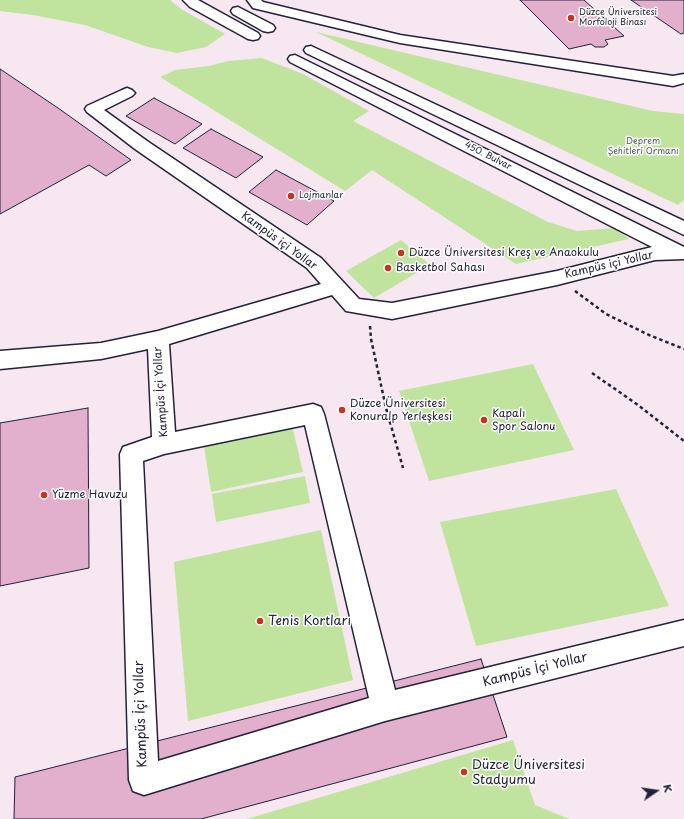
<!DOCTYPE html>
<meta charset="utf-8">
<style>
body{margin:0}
#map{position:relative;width:684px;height:819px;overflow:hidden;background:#fff;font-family:"Playpen Sans",sans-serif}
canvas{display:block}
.north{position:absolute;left:636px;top:771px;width:40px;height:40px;-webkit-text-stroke:3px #fff;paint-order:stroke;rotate:77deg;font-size:11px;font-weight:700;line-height:16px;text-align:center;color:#22223b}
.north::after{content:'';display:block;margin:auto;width:14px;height:18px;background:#22223b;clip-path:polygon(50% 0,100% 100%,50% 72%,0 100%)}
</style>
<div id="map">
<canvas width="684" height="819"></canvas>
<div class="north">K</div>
</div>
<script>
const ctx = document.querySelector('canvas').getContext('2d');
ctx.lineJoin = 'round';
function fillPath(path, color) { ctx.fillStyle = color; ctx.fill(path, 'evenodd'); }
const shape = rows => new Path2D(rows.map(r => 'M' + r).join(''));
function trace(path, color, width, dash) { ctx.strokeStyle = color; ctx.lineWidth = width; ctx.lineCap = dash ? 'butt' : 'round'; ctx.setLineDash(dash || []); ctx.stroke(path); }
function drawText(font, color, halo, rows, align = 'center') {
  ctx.font = font + ' "Playpen Sans",sans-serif'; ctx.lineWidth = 3; ctx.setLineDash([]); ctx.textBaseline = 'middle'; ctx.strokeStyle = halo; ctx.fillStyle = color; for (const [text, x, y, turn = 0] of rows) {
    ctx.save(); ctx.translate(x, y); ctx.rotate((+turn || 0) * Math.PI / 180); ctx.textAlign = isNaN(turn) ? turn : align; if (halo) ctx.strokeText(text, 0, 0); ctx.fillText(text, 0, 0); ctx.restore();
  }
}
fillPath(shape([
 [0,0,684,0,684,819,0,819]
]), '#f6e7f0');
fillPath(shape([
 [0,0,170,0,181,9,225,34,206,47,177,53,148,47,85,25,33,15,0,11],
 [316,32,653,111,684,114,684,200,678,205],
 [262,58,303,74,369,111,353,121,548,222,577,231,615,228,629,239,516,264,372,170,345,191,160,77,175,70,209,66,228,61],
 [401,240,430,265,374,298,346,271],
 [533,364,574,450,429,481,399,391],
 [291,421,303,472,211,492,203,439],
 [305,476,310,503,216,522,212,494],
 [616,489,669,606,476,646,440,522],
 [321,530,353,680,188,721,174,562],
 [513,740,535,805,569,819,247,819]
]), '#c0e49e');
const building = shape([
 [520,0,584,0,624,36,605,40,608,44,604,47,595,47,591,44,569,49,520,0],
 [631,0,684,0,684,33,681,34,631,0],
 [0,69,58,108,131,160,106,176,89,165,0,214,0,69],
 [154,98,202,124,175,144,126,116,154,98],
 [211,129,263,157,236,178,183,148,211,129],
 [276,170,334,201,307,225,249,192,276,170],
 [88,408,89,568,0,586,0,423,88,408],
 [481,659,507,737,201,819,14,819,15,777,481,659]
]);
fillPath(building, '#e2afcc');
trace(building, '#22223b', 1);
const minor = shape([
 [183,0,198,0,258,33,260,36,258,39,253,40,248,39,190,7,183,0],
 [247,0,261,0,263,2,400,35,673,76,684,74,684,83,673,86,400,43,253,8,247,0],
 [238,7,273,25,275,28,273,31,268,32,263,31,233,14,231,11,233,8,238,7],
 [311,46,684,221,684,235,306,53,304,50,306,47,311,46],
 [295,55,684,247,684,259,655,260,557,285,392,319,346,311,332,295,169,344,175,432,313,404,321,407,324,414,395,690,684,620,684,646,385,721,144,795,133,791,129,780,120,454,123,447,152,437,148,349,101,359,0,369,0,351,101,343,158,331,321,284,307,268,135,149,87,112,85,109,87,106,122,90,127,88,132,90,135,93,132,96,104,110,147,141,321,258,359,299,392,303,557,271,652,247,290,62,288,59,290,56,295,55],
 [305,425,369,698,158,761,143,461,164,454,305,425]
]);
trace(minor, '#22223b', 3);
trace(shape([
 [575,291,606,314,649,335,684,349],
 [370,326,371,339,386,408,403,468],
 [592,373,638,405,684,441]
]), '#22223b', 2.5, [3.5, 3]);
fillPath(minor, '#fff');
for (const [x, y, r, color] of [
 [571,18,4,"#c8321e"],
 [291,196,4,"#c8321e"],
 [401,253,4,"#c8321e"],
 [388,268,4,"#c8321e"],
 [342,410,4,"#c8321e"],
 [484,420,4,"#c8321e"],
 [44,495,4,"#c8321e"],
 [260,621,4,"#c8321e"],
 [464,772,4,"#c8321e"]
]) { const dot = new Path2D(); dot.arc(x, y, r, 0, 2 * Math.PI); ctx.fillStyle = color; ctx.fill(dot); trace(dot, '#fff', 1.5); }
drawText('9px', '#22223b', '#fff', [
 ["Düzce Üniversitesi",579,13],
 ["Morfoloji Binası",579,23],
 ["Lojmanlar",299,196]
], 'left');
drawText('9px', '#515c59', '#fff', [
 ["Deprem",643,142],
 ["Şehitleri Ormanı",643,152]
]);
drawText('9px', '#22223b', '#fff', [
 ["450. Bulvar",488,156,27]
]);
drawText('11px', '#22223b', '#fff', [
 ["Kampüs içi Yollar",279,241,36],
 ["Kampüs içi Yollar",609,265,-13],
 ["Kampüs İçi Yollar",161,392,-94]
]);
drawText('11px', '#22223b', '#fff', [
 ["Düzce Üniversitesi Kreş ve Anaokulu",409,253],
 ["Basketbol Sahası",396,268],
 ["Düzce Üniversitesi",350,404],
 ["Konuralp Yerleşkesi",350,417],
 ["Kapalı",492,414],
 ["Spor Salonu",492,427],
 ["Yüzme Havuzu",52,495]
], 'left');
drawText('13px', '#22223b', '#fff', [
 ["Tenis Kortları",268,621],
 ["Düzce Üniversitesi",472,765],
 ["Stadyumu",472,780]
], 'left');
drawText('13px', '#22223b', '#fff', [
 ["Kampüs İçi Yollar",535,670,-14],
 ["Kampüs İçi Yollar",141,714,-92]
]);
</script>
